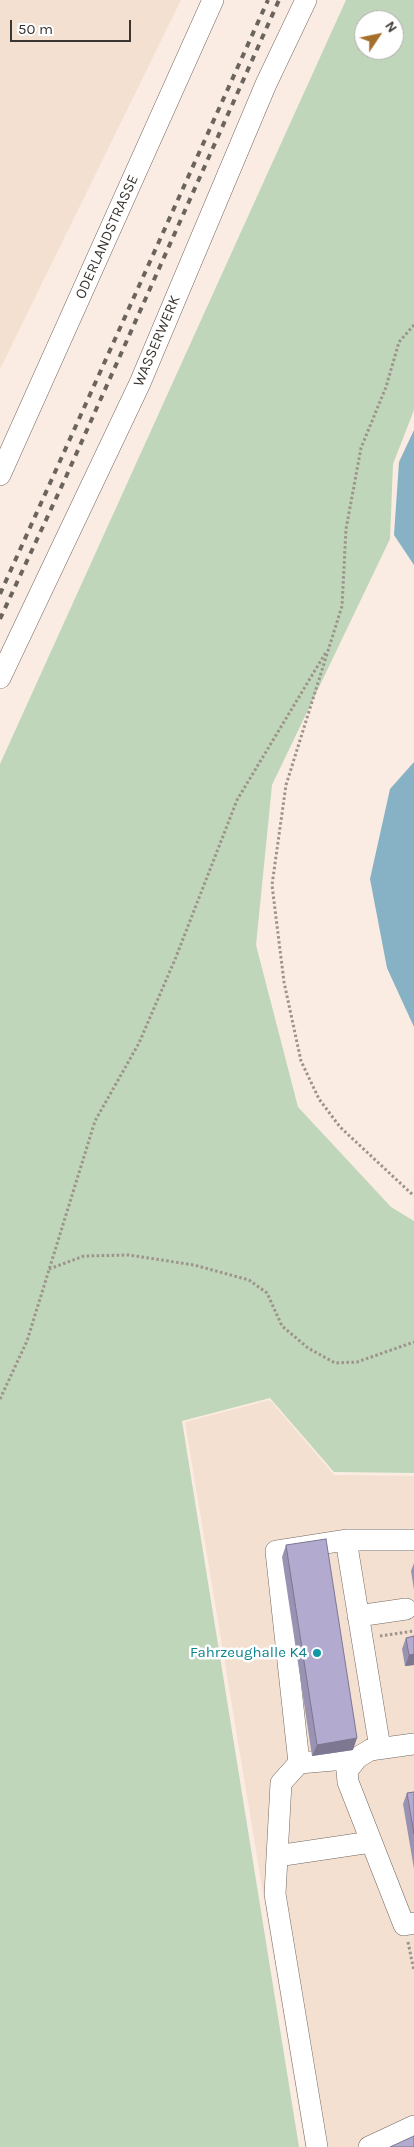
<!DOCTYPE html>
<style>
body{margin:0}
#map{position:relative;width:414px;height:2147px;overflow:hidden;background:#faece2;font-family:Karla,sans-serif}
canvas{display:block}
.north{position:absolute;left:354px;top:10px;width:50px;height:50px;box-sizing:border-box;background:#fff;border:1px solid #b0aead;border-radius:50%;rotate:56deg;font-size:14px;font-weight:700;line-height:20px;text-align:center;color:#3a3531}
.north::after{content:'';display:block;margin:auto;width:18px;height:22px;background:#a66e2b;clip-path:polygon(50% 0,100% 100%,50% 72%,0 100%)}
.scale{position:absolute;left:10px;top:20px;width:121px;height:22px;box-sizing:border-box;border:2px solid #3a3531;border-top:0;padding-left:6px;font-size:15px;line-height:18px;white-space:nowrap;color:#3a3531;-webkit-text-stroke:4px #fff;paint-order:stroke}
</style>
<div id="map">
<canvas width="414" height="2147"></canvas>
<div class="north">N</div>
<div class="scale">50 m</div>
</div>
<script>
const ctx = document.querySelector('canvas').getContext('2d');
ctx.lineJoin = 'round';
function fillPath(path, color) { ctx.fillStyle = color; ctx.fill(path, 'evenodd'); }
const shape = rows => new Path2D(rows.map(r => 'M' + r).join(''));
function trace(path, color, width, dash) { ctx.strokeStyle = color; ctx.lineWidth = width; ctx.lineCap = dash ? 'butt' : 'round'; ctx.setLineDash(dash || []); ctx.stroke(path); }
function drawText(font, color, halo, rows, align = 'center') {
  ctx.font = font + ' Karla,sans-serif'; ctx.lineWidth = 5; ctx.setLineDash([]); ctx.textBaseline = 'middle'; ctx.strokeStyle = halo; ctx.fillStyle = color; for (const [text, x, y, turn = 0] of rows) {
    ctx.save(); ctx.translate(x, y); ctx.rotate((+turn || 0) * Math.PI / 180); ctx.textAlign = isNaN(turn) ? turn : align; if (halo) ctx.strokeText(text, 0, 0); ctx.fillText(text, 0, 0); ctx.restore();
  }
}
fillPath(shape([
 [0,0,181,0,0,369],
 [270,1400,334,1475,414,1476,414,2147,305,2147,185,1422]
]), '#f4e0d1');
fillPath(shape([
 [346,0,414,0,414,410,393,464,390,539,272,785,256,945,298,1107,391,1207,414,1221,414,1473,334,1472,270,1398,182,1421,299,2147,0,2147,0,764],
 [364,20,394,20,394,50,364,50]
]), '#bfd6ba');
fillPath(shape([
 [414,430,414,565,394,535,399,462],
 [414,762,414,1027,387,968,370,879,390,789]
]), '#87b1c4');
const minor = shape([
 [0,475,213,0],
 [0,678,140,383,266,84,306,0],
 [346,1540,276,1551,299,1763,357,1758],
 [358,1616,406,1609],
 [414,1744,370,1750,357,1758,347,1771,348,1782,404,1925,414,1923],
 [380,1748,346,1540,414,1540],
 [299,1763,281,1783,275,1894,317,2147],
 [277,1856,371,1842],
 [369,2147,414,2126]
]);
trace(minor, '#73675f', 22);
trace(shape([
 [414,325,399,342,386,387,361,448,346,529,342,606,286,785,272,885,284,982,301,1061,319,1099,340,1127,414,1196],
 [49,1269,84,1256,129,1255,194,1265,249,1280,267,1293,282,1326,308,1348,335,1363,357,1362,414,1342],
 [0,1399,27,1341,95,1121,139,1043,176,957,237,800,326,652],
 [380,1636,414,1631],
 [408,1942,414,1971]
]), '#9d938c', 3, [2.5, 2.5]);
trace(minor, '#fff', 21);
trace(shape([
 [0,594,268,0],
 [0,619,65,479,279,0]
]), '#6b645e', 4, [6, 6]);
fillPath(shape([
 [286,1545,353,1750,312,1756,282,1557],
 [414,1563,414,1590,411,1571],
 [414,1636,414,1665,405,1666,402,1649,406,1638],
 [414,1792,414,1869,403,1804,407,1793]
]), '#9a92b2');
fillPath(shape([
 [414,1654,414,1665,405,1666,409,1655],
 [357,1738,353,1750,312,1756,317,1745]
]), '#7d7791');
const building = shape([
 [326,1539,357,1738,317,1745,286,1545,326,1539],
 [414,1636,414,1654,409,1655,406,1638,414,1636],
 [414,1792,414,1834,407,1793,414,1792],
 [414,2136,414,2147,390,2147,414,2136]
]);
fillPath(building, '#b3aacf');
trace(building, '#7d7791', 1);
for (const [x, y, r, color] of [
 [317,1653,5,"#0f9aa8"]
]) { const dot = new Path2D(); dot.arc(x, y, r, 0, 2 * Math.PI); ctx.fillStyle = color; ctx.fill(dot); trace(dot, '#fff', 2); }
drawText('15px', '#3a3531', '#fff', [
 ["ODERLANDSTRASSE",107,237,-66],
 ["WASSERWERK",157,341,-67]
]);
drawText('15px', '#0d838f', '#fff', [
 ["Fahrzeughalle K4",307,1653]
], 'right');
</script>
